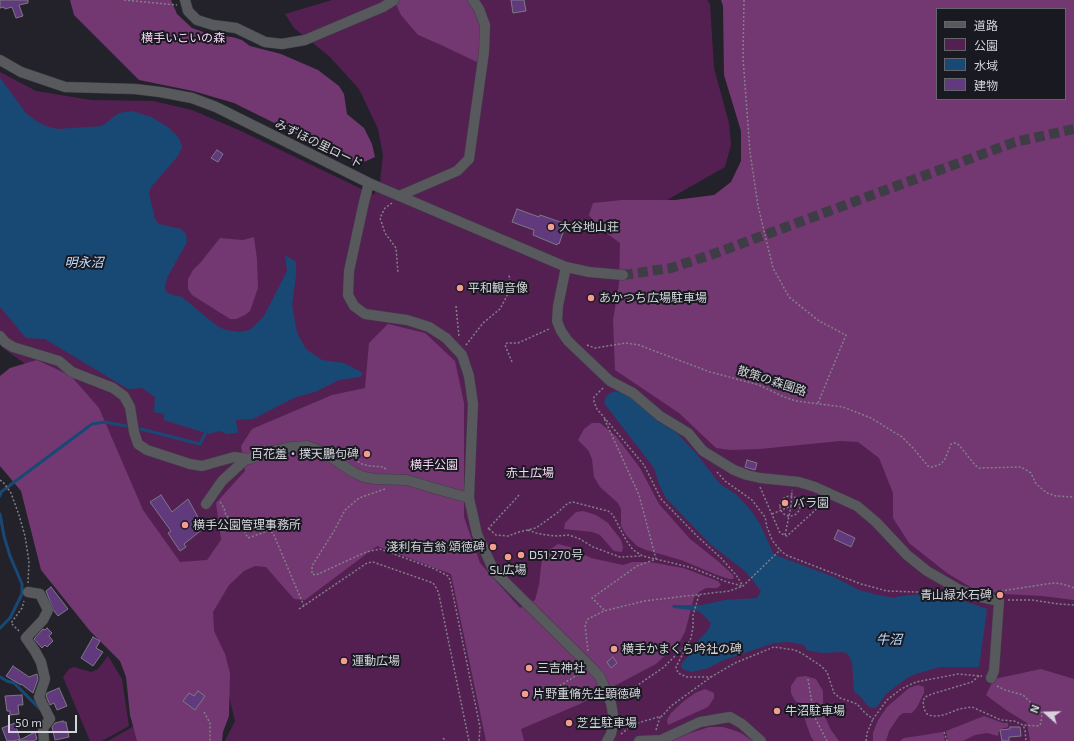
<!DOCTYPE html>
<meta charset="utf-8">
<style>
body{margin:0}
#map{position:relative;width:1074px;height:741px;overflow:hidden;background:#23222b;font-family:"Exo 2","Noto Sans JP",sans-serif}
canvas{display:block}
.legend{position:absolute;left:936px;top:8px;width:130px;height:92px;box-sizing:border-box;background:#191921;border:1px solid #64646b;margin:0;padding:5px 7px;list-style:none;font-size:12px;color:#d4d4da}
.legend li{display:flex;align-items:center;gap:8px;height:20px}
.legend b{width:20px;border:1px solid #64646b}
.north{position:absolute;left:1026px;top:693px;width:40px;height:40px;-webkit-text-stroke:3px #191921;paint-order:stroke;rotate:290deg;font-size:11px;font-weight:700;line-height:16px;text-align:center;color:#d4d4da}
.north::after{content:'';display:block;margin:auto;width:14px;height:18px;background:#d4d4da;clip-path:polygon(50% 0,100% 100%,50% 72%,0 100%)}
.scale{position:absolute;left:8px;top:715px;width:69px;height:18px;box-sizing:border-box;border:2px solid #d4d4da;border-top:0;padding-left:5px;font-size:12px;line-height:14px;white-space:nowrap;color:#d4d4da;-webkit-text-stroke:3px #191921;paint-order:stroke}
</style>
<div id="map">
<canvas width="1074" height="741"></canvas>
<ul class="legend">
<li><b style="height:5px;background:#58595d"></b>道路</li>
<li><b style="height:11px;background:#542052"></b>公園</li>
<li><b style="height:11px;background:#184975"></b>水域</li>
<li><b style="height:11px;background:#613a7d"></b>建物</li>
</ul>
<div class="north">N</div>
<div class="scale">50 m</div>
</div>
<script>
const ctx = document.querySelector('canvas').getContext('2d');
ctx.lineJoin = 'round';
function fillPath(path, color) { ctx.fillStyle = color; ctx.fill(path, 'evenodd'); }
const shape = rows => new Path2D(rows.map(r => 'M' + r).join(''));
function trace(path, color, width, dash) { ctx.strokeStyle = color; ctx.lineWidth = width; ctx.lineCap = dash ? 'butt' : 'round'; ctx.setLineDash(dash || []); ctx.stroke(path); }
function drawText(font, color, halo, rows, align = 'center') {
  ctx.font = font + ' "Exo 2","Noto Sans JP",sans-serif'; ctx.lineWidth = 4; ctx.setLineDash([]); ctx.textBaseline = 'middle'; ctx.strokeStyle = halo; ctx.fillStyle = color; for (const [text, x, y, turn = 0] of rows) {
    ctx.save(); ctx.translate(x, y); ctx.rotate((+turn || 0) * Math.PI / 180); ctx.textAlign = isNaN(turn) ? turn : align; if (halo) ctx.strokeText(text, 0, 0); ctx.fillText(text, 0, 0); ctx.restore();
  }
}
fillPath(shape([
 [332,0,395,0,418,35,486,65,489,20,479,0,707,0,710,4,714,68,729,123,731,145,725,167,637,217,1074,139,1074,741,225,741,235,721,227,688,45,378,3,348,0,345,0,72,36,91,91,100,153,101,192,110,241,131,374,195,380,182,383,155,378,129,359,89,329,56,294,28,285,14],
 [108,656,122,679,129,726,102,741,90,741,63,677,69,669,74,667,91,672,98,669],
 [153,715,182,741,108,741]
]), '#542052');
fillPath(shape([
 [70,0,171,0,177,14,192,28,212,35,232,37,242,40,250,46,281,54,318,70,339,86,344,94,347,114,364,128,372,144,375,157,364,162,351,161,234,103,193,91,139,80,74,15],
 [399,0,469,0,482,26,479,63,443,46,418,35,401,15,396,4],
 [721,0,1074,0,1074,600,1042,596,1003,594,972,588,947,573,909,543,893,518,893,493,879,458,858,442,840,441,760,449,730,450,716,448,679,413,615,370,613,320,619,284,620,243,598,227,589,215,593,203,622,200,675,200,714,195,731,182,741,161,741,131,724,75,723,6],
 [937,9,1065,9,1065,99,937,99],
 [254,237,257,259,258,288,250,311,245,315,236,319,230,319,192,295,188,289,188,279,193,270,201,262,220,238,243,240],
 [388,324,425,333,455,361,464,403,464,517,480,563,520,608,535,600,539,585,542,558,548,551,558,544,570,547,591,558,623,565,633,562,650,562,683,568,718,581,721,585,717,588,706,588,699,592,694,598,685,632,680,641,656,664,580,704,521,729,524,741,486,741,451,574,377,546,305,600,294,599,266,567,255,566,244,571,229,585,213,612,214,631,225,654,230,673,229,716,223,732,222,741,137,741,130,715,126,677,120,661,90,631,41,570,21,491,0,466,0,376,10,368,37,360,71,376,99,408,143,510,180,562,207,560,221,540,216,503,245,471,241,446,252,429,332,395,365,388,369,343],
 [592,423,600,423,616,436,640,468,659,504,690,539,719,562,733,575,734,579,729,579,717,575,681,560,646,550,637,546,626,535,621,526,621,509,618,503,600,487,594,477,592,459,588,450,578,440,584,429],
 [583,511,596,515,608,523,621,540,623,547,622,552,614,551,600,535,592,532,564,529,565,523,576,512],
 [1041,669,1074,679,1074,741,1030,741,1027,723,1006,710,986,695,994,679],
 [806,676,816,679,823,691,823,713,831,730,839,741,814,741,811,737,806,723,803,710,794,699,791,693,791,686,797,677],
 [918,685,924,687,924,693,917,707,912,713,903,713,899,716,889,731,886,741,873,741,873,733,878,720,887,707,909,688],
 [705,689,714,693,714,698,708,707,668,725,667,720,671,713,684,701,695,693],
 [984,716,1003,723,1008,723,1008,727,1001,729,999,731,998,736,987,733,975,735,963,741,948,741,946,731],
 [709,727,723,727,733,730,741,733,753,741,671,741,687,734],
 [943,732,945,741,900,741,904,738,911,737]
]), '#733871');
fillPath(shape([
 [0,78,26,113,36,121,48,127,58,129,102,126,119,113,132,111,151,117,168,127,179,138,182,147,178,156,151,187,149,193,155,219,159,224,181,229,186,234,187,242,168,276,165,285,166,292,173,295,182,297,217,326,226,330,238,332,250,330,264,316,287,271,285,255,296,262,296,275,292,305,297,333,306,349,322,360,344,363,363,373,360,377,339,380,315,392,296,397,253,419,236,420,238,433,227,434,219,431,209,434,164,420,164,414,154,412,155,397,142,388,128,389,45,339,26,338,0,307],
 [613,392,620,392,633,399,659,422,676,432,695,452,720,484,737,495,753,513,761,526,773,553,778,556,834,577,859,590,878,595,894,598,900,596,924,594,955,598,987,609,979,667,940,667,916,674,907,678,886,694,876,708,872,708,868,706,859,695,854,692,852,662,848,654,842,652,823,653,810,651,807,650,804,645,789,642,774,643,724,660,708,668,692,672,682,669,681,666,682,663,690,654,698,641,709,629,711,623,699,611,673,608,672,605,702,605,725,600,757,598,761,591,745,571,710,544,666,498,659,484,654,468,604,403,606,397,609,394]
]), '#184975');
trace(shape([
 [141,429,200,444,207,430],
 [0,496,1,492,92,424,105,422,126,426],
 [0,514,4,536,10,556,22,584,22,594,10,618,0,628],
 [0,677,7,681,14,683,40,709]
]), '#184975', 3);
const building = shape([
 [0,0,28,0,28,3,19,5,23,16,16,18,12,7,5,9,4,7,0,8,0,0],
 [511,0,524,0,526,11,513,13,511,0],
 [217,150,223,154,218,162,211,158,217,150],
 [517,209,539,217,540,215,566,224,559,244,558,243,557,245,533,235,534,230,512,222,517,209],
 [747,460,757,463,755,470,745,467,747,460],
 [161,495,172,512,188,499,204,528,184,544,186,547,180,551,168,533,171,531,150,502,161,495],
 [838,530,855,538,851,547,834,539,838,530],
 [51,587,68,609,58,616,54,611,46,591,51,587],
 [47,628,52,633,49,636,53,641,47,647,45,645,42,648,34,639,43,629,45,630,47,628],
 [93,637,100,641,96,648,103,652,93,666,81,658,93,637],
 [613,657,617,663,611,668,607,662,613,657],
 [13,666,29,677,37,674,38,679,33,693,21,684,21,685,6,676,13,666],
 [59,688,67,706,57,710,54,703,50,705,46,696,47,693,59,688],
 [198,691,205,696,195,710,183,701,189,693,194,696,198,691],
 [22,695,23,705,18,705,19,714,10,715,10,711,7,711,5,696,22,695],
 [63,721,63,722,66,722,69,737,55,740,52,727,55,723,63,721],
 [15,723,20,739,14,741,7,741,2,728,15,723],
 [1010,727,1020,727,1021,736,1009,737,1009,741,1002,741,1000,730,1010,729,1010,727],
 [35,732,37,739,34,741,18,741,35,732]
]);
fillPath(building, '#613a7d');
trace(building, '#7d7882', 1);
trace(shape([
 [623,275,671,268,716,253,1015,142,1074,129]
]), '#3e3d45', 10, [10, 5]);
const minor = shape([
 [185,0,188,11,197,20,213,25,236,28,265,42,282,44,305,40,383,7,394,0],
 [0,60,21,72,65,87,135,89,160,92,192,98,216,107,369,183,566,267,589,272,623,275],
 [369,183,364,202,349,271,348,295,354,306,365,314,407,320,429,327,446,338,462,355,469,376,473,404,469,498,477,534,494,571,594,670,600,677,611,703,614,720,611,734,607,741],
 [399,196,457,171,469,159,484,52,485,25,479,9,473,0],
 [566,267,558,306,557,321,561,331,568,341,610,381,633,393,660,416,688,433,703,451,734,470,747,475,760,478,799,482,815,487,857,506,876,522,907,555,927,571,960,590,976,596,999,601,994,671,991,678],
 [0,336,5,342,13,347,59,361,72,372,113,388,124,396,130,407,134,432,138,444,147,450,190,464,202,466,234,457,249,459,264,453,292,447,307,446,325,453,353,472,364,477,376,479,407,480,430,487,469,498],
 [206,504,222,481,246,459],
 [28,592,40,594,48,610,43,620,26,638,35,651,41,662,45,679,39,697,50,719,43,728,44,741],
 [639,741,661,740,700,722,730,717,742,724,761,741]
]);
trace(minor, '#3f3e47', 11);
trace(shape([
 [124,0,177,5],
 [744,0,743,58,750,152,758,206,773,268,789,297,819,321,846,335,818,403],
 [392,203,385,208,380,218,385,233,396,248,398,273],
 [456,306,459,337],
 [466,345,483,323,500,309,511,288,509,275],
 [587,345,595,348,626,343,639,345,710,372,759,385,784,397,796,401,843,407,871,418,902,437,913,448,928,466,932,467,941,464,945,459,951,444,955,443,959,445,975,465,979,468,1021,467,1031,473,1036,484,1047,493,1056,496,1074,497],
 [512,362,505,345,507,343,518,343,549,329],
 [603,388,594,397,594,402,597,409,644,465,661,499,697,536,721,558,736,575,743,586],
 [351,457,362,464,370,466,384,467,386,470],
 [717,472,725,481,752,500,765,517,767,527,772,540,780,550],
 [0,480,3,482,11,493,19,515,25,536,29,562,28,583],
 [760,487,780,533,787,536,822,504,821,501],
 [385,489,359,498,345,510,334,531,312,566,312,574,316,575,366,552,380,549,435,569,448,576,450,580,480,727,479,741],
 '780 506a10 10 0 1 1 20 0a10 10 0 1 1-20 0Z',
 [220,502,224,508,226,516,235,520,240,524,248,538,268,531,273,533,304,606],
 [772,514,791,506,792,490],
 [488,529,520,494],
 [489,529,496,535,508,536,519,532,536,528,557,513,568,503,573,502,608,511,613,515,626,540,633,550,643,556,693,568,727,582,743,586],
 [528,530,536,533,546,535,557,536,569,535,580,539,593,547,620,557,641,556],
 [785,535,791,506,820,500],
 [1001,591,1053,583,1063,584,1074,588],
 [699,595,693,615,693,627,691,638,676,667,678,673,687,677,711,677],
 [1008,600,1032,600,1059,604,1074,605],
 [299,609,367,563,373,562,433,583,437,589,439,595,469,741],
 [604,610,592,598,637,566,656,559,639,495,604,418],
 [19,631,11,623,22,608,24,601],
 [588,651,585,625,588,619,604,611,644,601,729,591,743,586,780,550,786,555,861,584,887,591,945,593],
 [979,676,972,682,932,694,925,697,923,701,924,709,927,714,932,716,937,716,944,715,959,709,972,707,1001,720,1014,721,1023,725,1025,730,1026,741],
 [808,679,814,716,827,741],
 [997,686,1005,690,1023,695,1042,713,1041,723,1039,726,1022,725],
 [546,694,582,672],
 [619,698,664,667,686,645],
 [204,712,210,723,210,741],
 [656,730,660,717],
 [944,732,947,741],
 [621,734,634,724,662,716,671,706,711,677,735,663,774,647,795,650,803,654,821,666,827,672,834,693,840,698,857,704,865,713,873,719,887,700,901,689,916,682,958,674,982,676],
 [443,738,446,741],
 [866,741,867,733,873,719]
]), '#818188', 1.5, [2, 2]);
trace(minor, '#58595d', 10);
for (const [x, y, r, color] of [
 [551,227,4,"#f59c91"],
 [460,288,4,"#f59c91"],
 [591,298,4,"#f59c91"],
 [367,454,4,"#f59c91"],
 [785,503,4,"#f59c91"],
 [185,525,4,"#f59c91"],
 [493,547,4,"#f59c91"],
 [521,555,4,"#f59c91"],
 [508,557,4,"#f59c91"],
 [1000,595,4,"#f59c91"],
 [614,649,4,"#f59c91"],
 [344,661,4,"#f59c91"],
 [529,668,4,"#f59c91"],
 [525,694,4,"#f59c91"],
 [777,711,4,"#f59c91"],
 [569,723,4,"#f59c91"]
]) { const dot = new Path2D(); dot.arc(x, y, r, 0, 2 * Math.PI); ctx.fillStyle = color; ctx.fill(dot); trace(dot, '#191921', 1.5); }
drawText('12px', '#f8d5f5', '#191921', [
 ["横手いこいの森",183,38],
 ["横手公園",434,465],
 ["赤土広場",530,473]
]);
drawText('12px', '#d4d4da', '#191921', [
 ["みずほの里ロード",319,144,26],
 ["散策の森園路",772,381,18]
]);
drawText('12px', '#d4d4da', '#191921', [
 ["大谷地山荘",559,227],
 ["平和観音像",468,288],
 ["あかつち広場駐車場",599,298],
 ["百花羞・撲天鵬句碑",359,454,"right"],
 ["バラ園",793,503],
 ["横手公園管理事務所",193,525],
 ["淺利有吉翁 頌徳碑",485,547,"right"],
 ["D51 270号",529,555],
 ["SL広場",508,570,"center"],
 ["青山緑水石碑",992,595,"right"],
 ["横手かまくら吟社の碑",622,649],
 ["運動広場",352,661],
 ["三吉神社",537,668],
 ["片野重脩先生顕徳碑",533,694],
 ["牛沼駐車場",785,711],
 ["芝生駐車場",577,723]
], 'left');
drawText('italic 13px', '#bcdcfd', '#191921', [
 ["明永沼",84,263],
 ["牛沼",889,640]
]);
</script>
